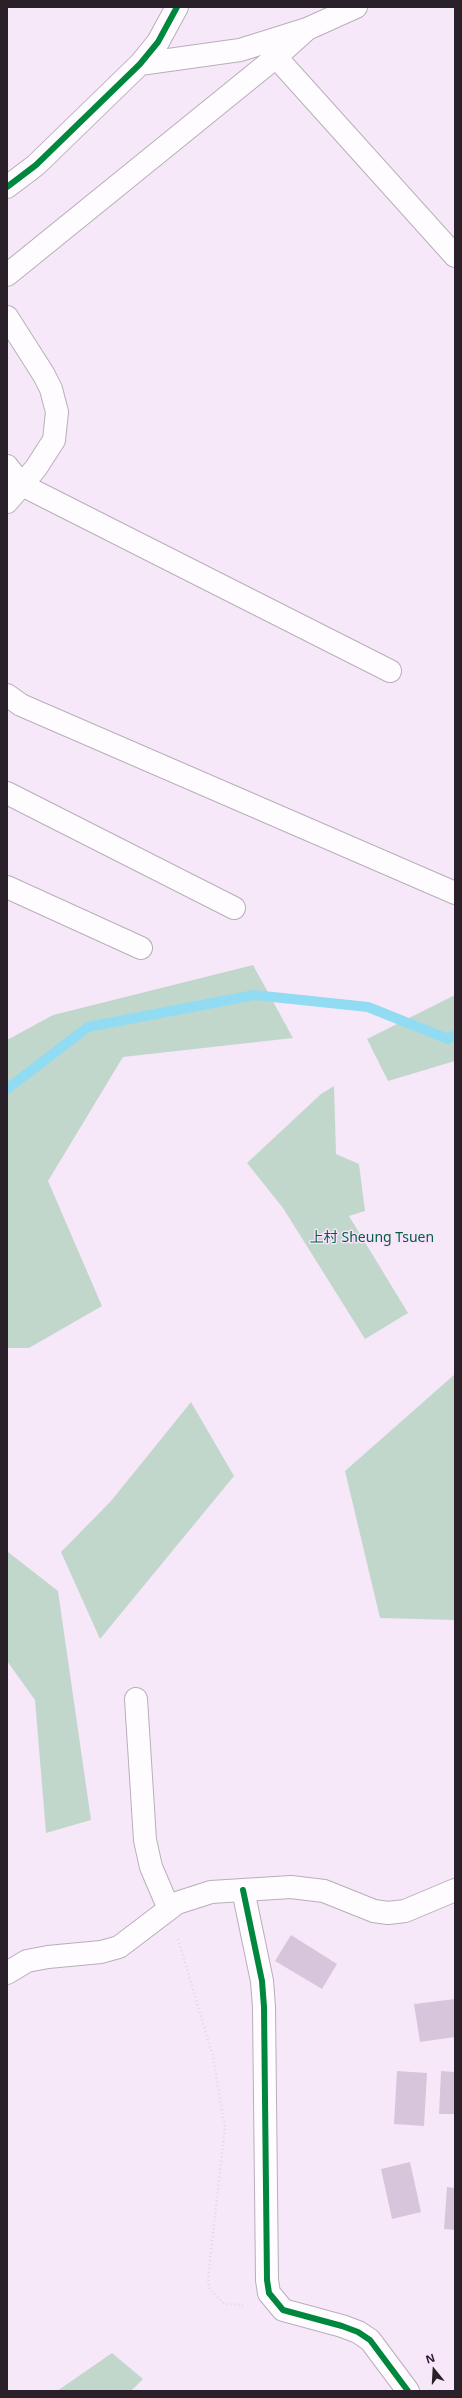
<!DOCTYPE html>
<meta charset="utf-8">
<style>
body{margin:0}
#map{position:relative;width:462px;height:2398px;overflow:hidden;background:#f6e8f9;font-family:"Noto Sans",sans-serif}
canvas{display:block}
.frame{position:absolute;inset:0;border:8px solid #29202a;pointer-events:none}
.north{position:absolute;left:414px;top:2350px;width:40px;height:40px;-webkit-text-stroke:3px #fae2ff;paint-order:stroke;rotate:342deg;font-size:11px;font-weight:700;line-height:16px;text-align:center;color:#29202a}
.north::after{content:'';display:block;margin:auto;width:14px;height:18px;background:#29202a;clip-path:polygon(50% 0,100% 100%,50% 72%,0 100%)}
</style>
<div id="map">
<canvas width="462" height="2398"></canvas>
<div class="frame"></div>
<div class="north">N</div>
</div>
<script>
const ctx = document.querySelector('canvas').getContext('2d');
ctx.lineJoin = 'round';
function fillPath(path, color) { ctx.fillStyle = color; ctx.fill(path, 'evenodd'); }
const shape = rows => new Path2D(rows.map(r => 'M' + r).join(''));
function trace(path, color, width, dash) { ctx.strokeStyle = color; ctx.lineWidth = width; ctx.lineCap = dash ? 'butt' : 'round'; ctx.setLineDash(dash || []); ctx.stroke(path); }
function drawText(font, color, halo, rows, align = 'center') {
  ctx.font = font + ' "Noto Sans","Noto Sans TC",sans-serif'; ctx.lineWidth = 3; ctx.setLineDash([]); ctx.textBaseline = 'middle'; ctx.strokeStyle = halo; ctx.fillStyle = color; for (const [text, x, y, turn = 0] of rows) {
    ctx.save(); ctx.translate(x, y); ctx.rotate((+turn || 0) * Math.PI / 180); ctx.textAlign = isNaN(turn) ? turn : align; if (halo) ctx.strokeText(text, 0, 0); ctx.fillText(text, 0, 0); ctx.restore();
  }
}
fillPath(shape([
 [253,965,293,1038,123,1057,48,1181,102,1306,29,1348,7,1348,7,1040,53,1015],
 [455,995,455,1061,388,1081,367,1039],
 [334,1086,336,1154,359,1164,365,1211,349,1216,408,1313,365,1339,283,1208,247,1163,321,1094],
 [455,1374,455,1620,380,1618,345,1471],
 [191,1402,234,1476,100,1639,61,1552,111,1501],
 [8,1552,58,1591,91,1820,46,1833,35,1700,7,1661],
 [112,2353,143,2379,131,2391,57,2391]
]), '#c2d7cc');
trace(shape([
 [7,1089,88,1027,254,995,368,1007,448,1039,455,1035]
]), '#91dbf3', 10);
fillPath(shape([
 [291,1935,337,1964,322,1989,275,1961],
 [455,1999,455,2037,420,2042,414,2004],
 [397,2071,427,2073,424,2126,394,2124],
 [441,2071,455,2072,455,2114,439,2114],
 [410,2162,421,2212,392,2219,381,2169],
 [447,2187,455,2188,455,2230,444,2229]
]), '#d7c6db');
const minor = shape([
 [276,57,455,256],
 [140,64,240,50,307,29,356,7],
 [7,187,36,165,140,64,158,42,177,7],
 [7,275,276,57,307,29],
 [7,317,44,375,51,389,57,412,54,440,36,468,7,502],
 [7,466,22,485,390,671],
 [7,695,21,705,455,893],
 [7,793,234,908],
 [7,887,141,948],
 [136,1699,145,1840,151,1867,169,1909],
 [243,1890,262,1981,264,2007,267,2280,269,2293,283,2310,342,2326,358,2332,370,2340,408,2391],
 [7,1973,27,1961,48,1957,101,1952,119,1947,177,1903,211,1892,291,1887,324,1891,374,1911,388,1913,405,1911,455,1890]
]);
trace(minor, '#b8aeba', 24);
trace(shape([
 [178,1939,213,2057,225,2127,208,2278,210,2290,225,2304,243,2305]
]), '#ddd9de', 2.5, [1, 3]);
trace(minor, '#fefcfe', 22);
trace(shape([
 [7,187,36,165,140,64,158,42,177,7],
 [243,1890,262,1981,264,2007,267,2280,269,2293,283,2310,342,2326,358,2332,370,2340,408,2391]
]), '#00873e', 6);
drawText('14px', '#00613c', '#fae2ff', [
 ["上村 Sheung Tsuen",372,1238]
]);
</script>
